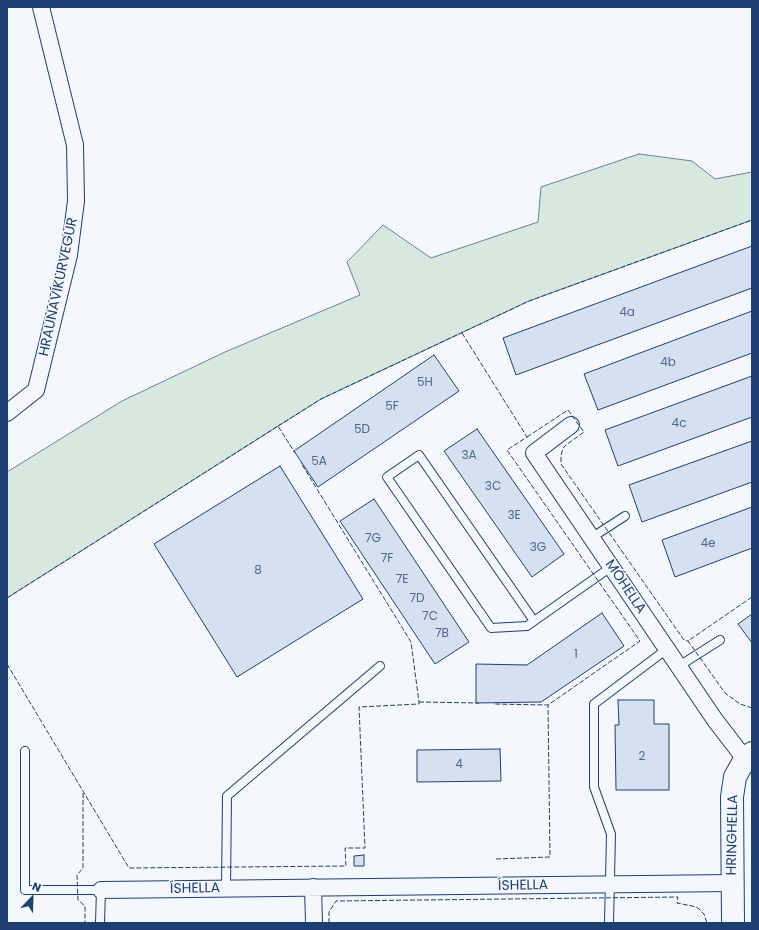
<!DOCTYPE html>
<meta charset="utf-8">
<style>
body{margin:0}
#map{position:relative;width:759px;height:930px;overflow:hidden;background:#f4f7fb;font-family:Poppins,sans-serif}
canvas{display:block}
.frame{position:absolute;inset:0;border:8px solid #1d3f73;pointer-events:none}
.north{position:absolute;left:12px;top:878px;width:40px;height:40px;-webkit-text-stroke:3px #f4f7fb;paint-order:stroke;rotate:23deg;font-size:11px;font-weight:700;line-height:16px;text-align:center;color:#1d3f73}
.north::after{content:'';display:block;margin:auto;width:14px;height:18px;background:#1d3f73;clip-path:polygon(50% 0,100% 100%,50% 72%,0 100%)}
</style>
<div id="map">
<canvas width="759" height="930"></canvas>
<div class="frame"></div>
<div class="north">N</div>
</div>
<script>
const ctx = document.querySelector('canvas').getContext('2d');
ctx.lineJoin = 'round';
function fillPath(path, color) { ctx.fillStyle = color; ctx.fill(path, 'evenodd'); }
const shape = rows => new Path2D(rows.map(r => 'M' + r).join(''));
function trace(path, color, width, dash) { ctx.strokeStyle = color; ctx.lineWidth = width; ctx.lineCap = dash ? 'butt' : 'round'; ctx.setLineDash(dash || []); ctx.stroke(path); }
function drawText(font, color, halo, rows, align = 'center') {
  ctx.font = font + ' Poppins,sans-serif'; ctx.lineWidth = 3; ctx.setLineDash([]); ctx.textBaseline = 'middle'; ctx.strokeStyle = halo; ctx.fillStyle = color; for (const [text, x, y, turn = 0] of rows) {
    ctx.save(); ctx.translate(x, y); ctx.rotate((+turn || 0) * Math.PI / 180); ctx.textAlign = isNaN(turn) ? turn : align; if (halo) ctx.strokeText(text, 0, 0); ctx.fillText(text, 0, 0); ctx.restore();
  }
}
const green = shape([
 [639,154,692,161,715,179,752,172,752,220,529,301,321,399,7,598,7,472,122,401,225,352,360,295,347,262,383,225,431,258,538,222,541,187,639,154]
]);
fillPath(green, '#d7e8df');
trace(green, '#687fa3', 1);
const building = shape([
 [752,246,752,288,516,375,503,338,752,246],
 [752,311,752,353,598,410,584,374,752,311],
 [434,355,459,391,318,487,294,451,434,355],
 [752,376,752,417,618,466,605,430,752,376],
 [477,429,564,554,532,577,444,451,477,429],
 [752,441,752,482,642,522,629,485,752,441],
 [280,466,363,599,237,677,154,544,280,466],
 [374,499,469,642,435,664,340,521,374,499],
 [752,507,752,548,675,577,662,540,752,507],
 [602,613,624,646,541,702,476,703,476,664,527,665,602,613],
 [752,614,752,643,738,624,752,614],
 [618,700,654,700,654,724,669,724,669,790,616,790,615,725,619,725,618,700],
 [500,749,501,781,417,782,417,750,500,749],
 [364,855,364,866,354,866,354,856,364,855]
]);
fillPath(building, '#d5e0f0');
trace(building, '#1d3f73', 1);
const lane = shape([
 [591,538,625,516],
 [534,621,419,455,387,477,491,628,527,626,611,567],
 [679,666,720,640],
 [25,751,25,890,101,890,100,923],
 [226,888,227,796,380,666],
 [609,923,611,834,594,787,594,704,667,649]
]);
const street = shape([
 [7,413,36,390,69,255,76,201,75,145,41,7],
 [571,425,534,453,715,720,745,759],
 [313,887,314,923],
 [101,890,732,883]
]);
const secondary = shape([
 [733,923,732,797,735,777,745,759,752,753]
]);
trace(lane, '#1d3f73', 10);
trace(street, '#1d3f73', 18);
trace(secondary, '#1d3f73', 24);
trace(lane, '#f4f7fb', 8);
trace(street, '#f4f7fb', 16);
trace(secondary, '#f4f7fb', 22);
trace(shape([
 [462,333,527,437,507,450,640,641,548,705,493,704],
 [278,426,321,399,529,301,752,220],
 [527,437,568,410,584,432,566,445,563,448,561,456,561,464,684,640,688,641],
 [752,597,688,641,725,693,740,704,752,708],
 [7,598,278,426,295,453],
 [7,664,129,868,346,866,345,848,365,848,359,707,419,704,419,702,411,642,301,463],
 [419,702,479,703],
 [83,793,83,868,77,875,78,900,85,906,85,923],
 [496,859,550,857,548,705],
 [329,923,329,912,336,901,678,897,677,903,692,906,698,908,704,914,707,923]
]), '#1d3f73', 1, [5, 2]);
drawText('12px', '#4b6792', null, [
 ["4a",627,313],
 ["4b",668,363],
 ["5H",425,383],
 ["5F",392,407],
 ["4c",679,424],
 ["5D",362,430],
 ["3A",469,456],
 ["5A",319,462],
 ["3C",493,487],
 ["3E",514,516],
 ["7G",373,539],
 ["4e",708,544],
 ["3G",538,548],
 ["7F",387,559],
 ["8",258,571],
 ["7E",402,580],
 ["7D",417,599],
 ["7C",430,617],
 ["7B",442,634],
 ["1",576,655],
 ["2",642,757],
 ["4",459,765]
]);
drawText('14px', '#1d3f73', '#f4f7fb', [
 ["HRAUNAVÍKURVEGUR",59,287,-78],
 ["MÓHELLA",625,587,56],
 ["HRINGHELLA",733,835,-89],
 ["ÍSHELLA",523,886,-1],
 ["ÍSHELLA",195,889,-1]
]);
</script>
